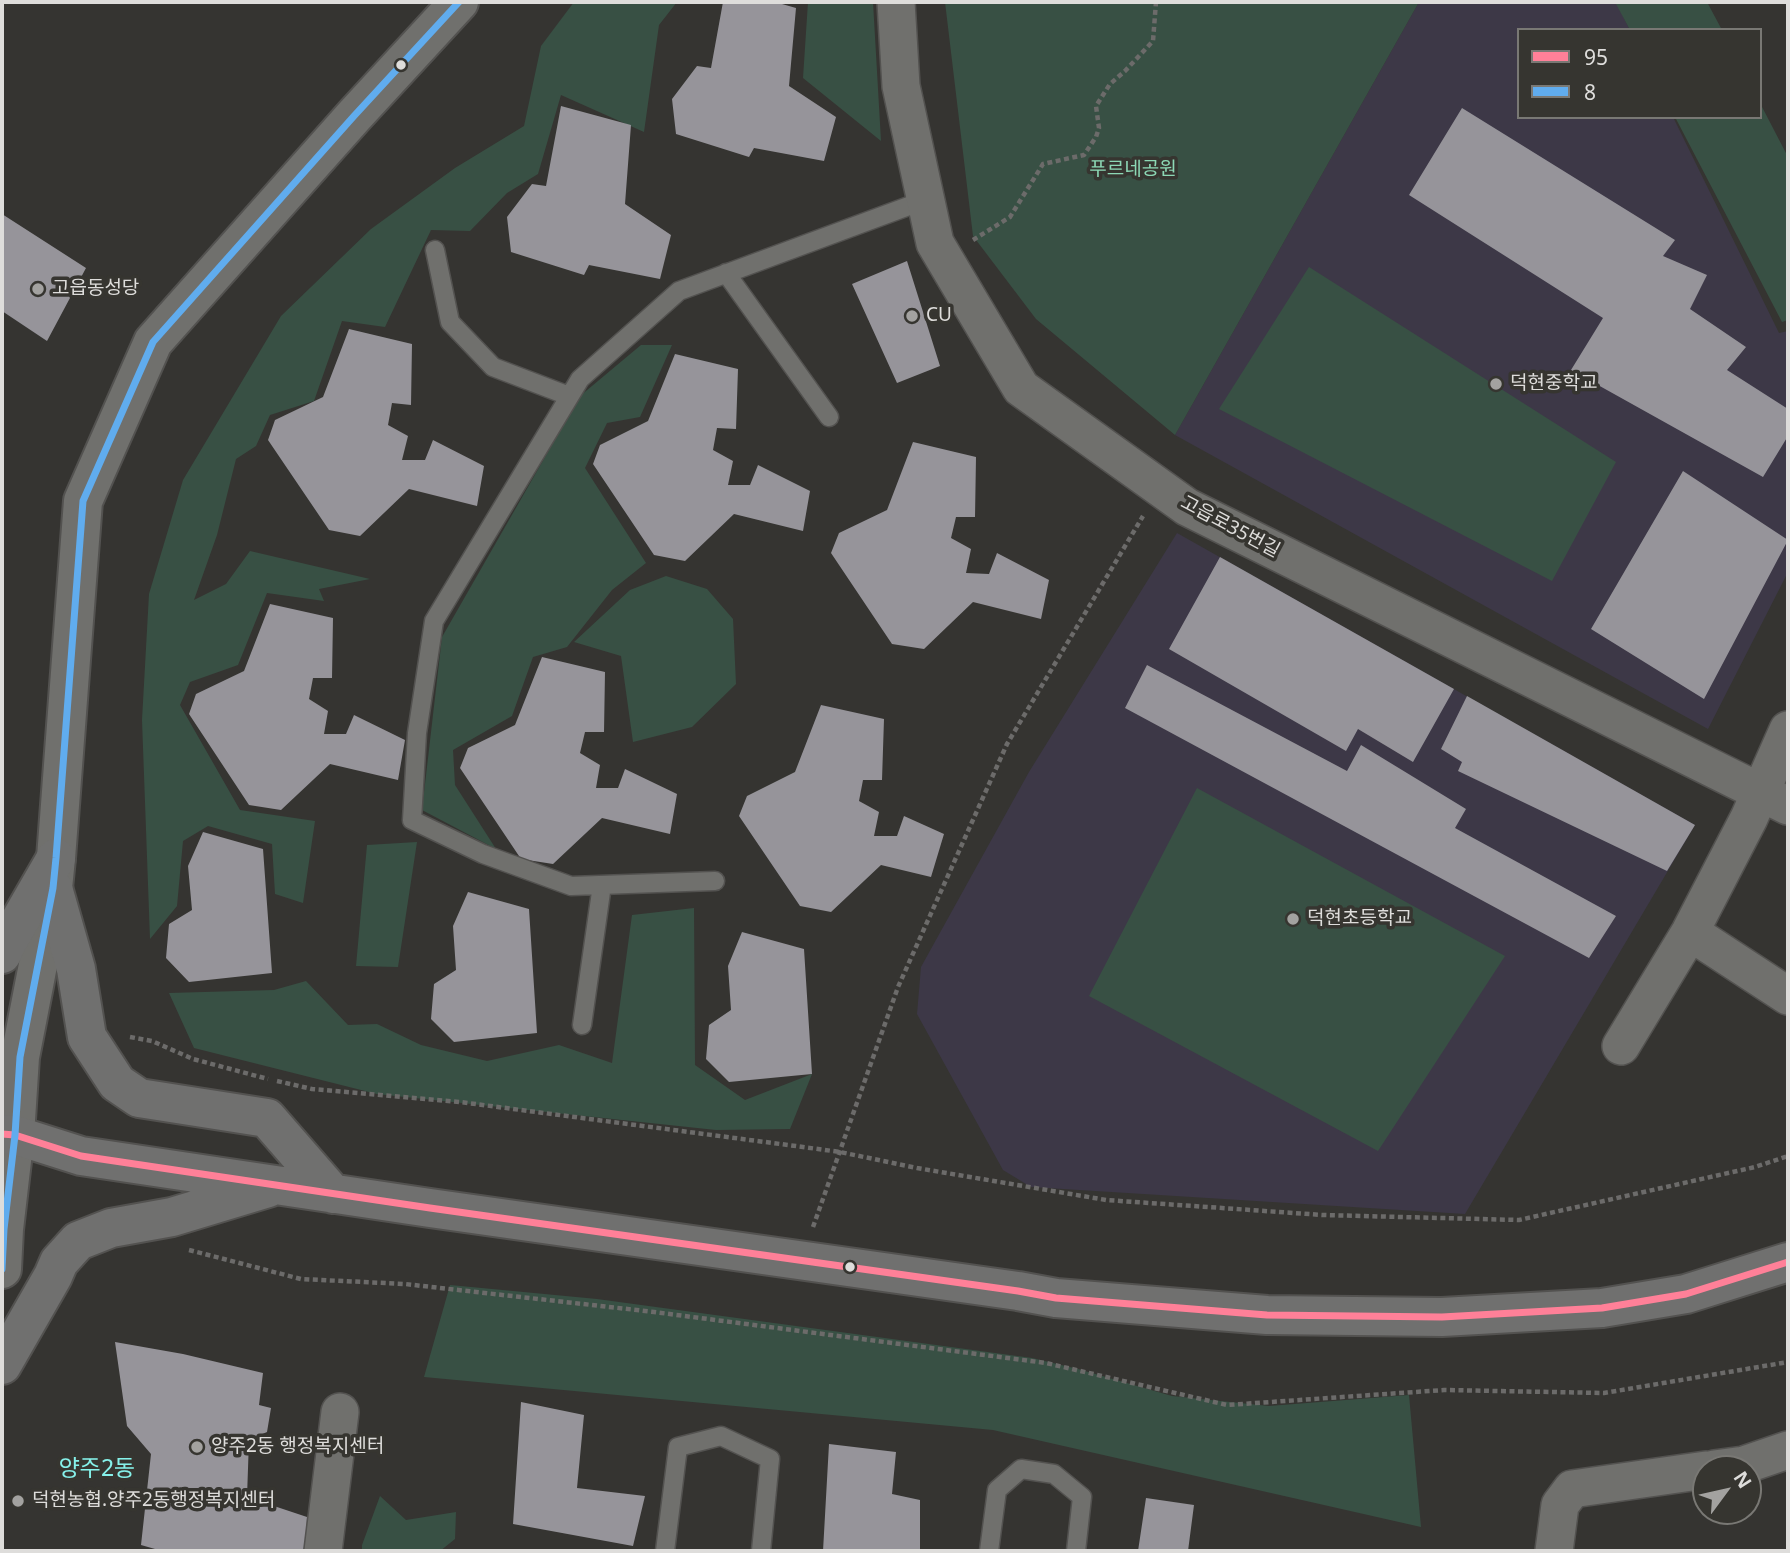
<!DOCTYPE html>
<meta charset="utf-8">
<style>
body{margin:0}
#map{position:relative;width:1790px;height:1553px;overflow:hidden;background:#353431;font-family:"Noto Sans",sans-serif}
canvas{display:block}
.frame{position:absolute;inset:0;border:4px solid #dedddb;pointer-events:none}
.legend{position:absolute;left:1517px;top:28px;width:245px;height:91px;box-sizing:border-box;background:#363530;border:2px solid #797874;margin:0;padding:9px 12px;list-style:none;font-size:21px;color:#dedddb}
.legend li{display:flex;align-items:center;gap:14px;height:35px}
.legend b{width:35px;border:2px solid #797874}
.north{position:absolute;left:1692px;top:1455px;width:70px;height:70px;box-sizing:border-box;background:#363530;border:2px solid #797874;border-radius:50%;rotate:57deg;font-size:19px;font-weight:700;line-height:28px;text-align:center;color:#dedddb}
.north::after{content:'';display:block;margin:auto;width:24px;height:32px;background:#a3a2a0;clip-path:polygon(50% 0,100% 100%,50% 72%,0 100%)}
</style>
<div id="map">
<canvas width="1790" height="1553"></canvas>
<div class="frame"></div>
<ul class="legend">
<li><b style="height:9px;background:#ff8098"></b>95</li>
<li><b style="height:9px;background:#60acee"></b>8</li>
</ul>
<div class="north">N</div>
</div>
<script>
const ctx = document.querySelector('canvas').getContext('2d');
ctx.lineJoin = 'round';
function fillPath(path, color) { ctx.fillStyle = color; ctx.fill(path, 'evenodd'); }
const shape = rows => new Path2D(rows.map(r => 'M' + r).join(''));
function trace(path, color, width, dash) { ctx.strokeStyle = color; ctx.lineWidth = width; ctx.lineCap = dash ? 'butt' : 'round'; ctx.setLineDash(dash || []); ctx.stroke(path); }
function drawText(font, color, halo, rows, align = 'center') {
  ctx.font = font + ' "Noto Sans","Noto Sans KR",sans-serif'; ctx.lineWidth = 7; ctx.setLineDash([]); ctx.textBaseline = 'middle'; ctx.strokeStyle = halo; ctx.fillStyle = color; for (const [text, x, y, turn = 0] of rows) {
    ctx.save(); ctx.translate(x, y); ctx.rotate((+turn || 0) * Math.PI / 180); ctx.textAlign = isNaN(turn) ? turn : align; if (halo) ctx.strokeText(text, 0, 0); ctx.fillText(text, 0, 0); ctx.restore();
  }
}
fillPath(shape([
 [1419,2,1616,2,1630,30,1519,30,1519,117,1673,117,1779,333,1788,331,1788,572,1708,729,1175,435],
 [1177,533,1695,825,1465,1214,1031,1187,1003,1170,917,1014,921,967,1029,772]
]), '#3d3847');
fillPath(shape([
 [574,2,677,2,659,25,644,132,561,95,538,174,507,193,470,231,431,230,385,327,342,321,314,401,270,415,256,446,236,459,217,535,194,600,226,584,250,551,370,579,319,589,324,601,267,593,238,665,190,682,180,705,240,810,315,821,303,903,275,894,272,844,208,826,183,841,177,906,150,939,142,720,149,594,183,480,281,316,371,229,455,168,524,126,541,46],
 [808,2,873,2,881,141,803,78],
 [945,2,1419,2,1175,435,1036,319,973,236],
 [1615,2,1707,2,1722,30,1630,30],
 [1760,103,1788,157,1788,320,1782,322,1675,117,1760,117],
 [1309,267,1616,462,1552,581,1219,409],
 [641,345,672,345,640,417,607,423,585,468,646,563,612,590,567,647,533,657,512,716,453,750,455,785,496,849,422,810,442,637,580,396],
 [666,576,707,589,733,619,736,684,692,727,633,742,621,656,574,642,630,590],
 [1197,788,1505,956,1378,1151,1089,996],
 [417,842,398,967,356,966,367,845],
 [694,908,695,1065,745,1100,812,1074,790,1129,716,1130,377,1094,194,1048,169,993,274,990,306,981,348,1025,377,1024,421,1045,487,1061,559,1045,612,1063,632,915],
 [450,1285,597,1299,1032,1358,1078,1369,1172,1396,1269,1406,1409,1395,1421,1527,993,1430,424,1377],
 [380,1496,406,1520,456,1512,455,1539,440,1551,362,1551,362,1545]
]), '#385044');
fillPath(shape([
 [723,2,775,2,796,8,789,86,836,117,824,161,754,148,749,157,676,134,672,99,697,66,711,68],
 [561,106,631,125,625,204,671,235,660,279,589,265,584,275,511,252,507,217,532,184,546,186],
 [1462,108,1675,240,1663,256,1707,275,1690,309,1746,347,1727,370,1788,409,1788,436,1763,477,1571,370,1603,318,1409,195],
 [2,214,86,268,47,341,2,311],
 [907,261,940,366,897,383,852,284],
 [349,329,412,344,411,405,392,403,388,425,408,436,402,460,425,460,433,440,484,466,477,506,409,489,360,536,329,530,268,440,275,420,323,397],
 [675,354,738,369,736,429,717,428,713,450,733,461,728,485,750,485,758,465,810,491,803,531,734,514,685,561,654,555,593,464,600,445,648,421],
 [913,442,976,457,975,517,956,517,951,538,971,549,966,573,989,574,997,553,1049,580,1041,619,973,602,924,649,892,644,831,553,839,533,887,510],
 [1683,471,1788,540,1704,699,1591,629],
 [1220,557,1454,689,1413,762,1358,729,1346,751,1169,649],
 [270,604,333,618,332,678,313,678,309,699,328,711,324,734,346,734,354,715,405,740,398,780,330,764,281,810,249,805,189,714,196,694,244,671],
 [542,657,605,672,604,732,585,732,580,753,600,765,596,788,618,788,625,769,677,794,670,834,602,818,553,864,521,859,460,768,468,748,515,725],
 [1147,665,1347,771,1361,745,1466,809,1455,828,1616,916,1589,958,1125,708],
 [1467,696,1695,825,1667,871,1458,771,1462,762,1441,749],
 [821,705,884,719,882,780,863,780,859,801,879,812,874,836,897,836,904,816,944,834,931,877,881,865,831,912,800,906,739,816,747,796,795,772],
 [203,832,263,849,272,973,189,982,166,958,169,924,192,910,188,866],
 [468,892,529,909,537,1033,454,1042,431,1019,434,984,456,970,453,926],
 [742,932,804,949,812,1074,729,1082,706,1059,709,1025,731,1010,728,966],
 [115,1342,183,1354,263,1373,259,1405,271,1408,267,1432,249,1440,247,1497,307,1517,306,1551,248,1551,238,1549,162,1551,141,1545,151,1454,127,1426],
 [521,1402,584,1415,577,1488,645,1496,633,1546,513,1524],
 [829,1444,896,1452,892,1494,920,1500,920,1551,823,1551],
 [1146,1498,1194,1505,1188,1551,1138,1551]
]), '#96949a');
const service = shape([
 [435,250,450,322,493,367,569,396],
 [726,273,829,417],
 [715,881,571,886,483,854,412,820,417,733,434,621,580,379,679,291,925,200],
 [582,1025,602,885],
 [665,1551,678,1447,721,1436,770,1459,761,1551],
 [989,1551,997,1490,1021,1469,1054,1474,1082,1497,1076,1551]
]);
const minor = shape([
 [896,2,901,86,935,243,1021,388,1187,507,1788,806],
 [1690,932,1788,996],
 [1621,1046,1690,932,1749,818,1788,730],
 [1714,1469,1744,1465,1788,1450],
 [323,1551,340,1412],
 [1554,1551,1560,1505,1572,1489,1706,1470]
]);
const tertiary = shape([
 [2,1269,4,1229,15,1135,20,1057,53,888,56,858,83,501,153,342,354,116,459,2]
]);
const secondary = shape([
 [53,888,76,969,87,1037,117,1083,139,1098,267,1118,333,1194],
 [2,954,7,943,56,858],
 [2,1134,15,1135,81,1156,430,1208,1018,1291,1056,1298,1267,1315,1442,1317,1602,1308,1686,1294,1788,1262],
 [2,1365,53,1276,59,1262,78,1241,111,1228,172,1217,268,1188]
]);
trace(service, '#535250', 21);
trace(minor, '#535250', 40);
trace(tertiary, '#535250', 42);
trace(secondary, '#535250', 42);
trace(shape([
 [973,240,1010,217,1043,164,1084,155,1096,137,1099,128,1096,106,1110,84,1125,71,1153,41,1156,2],
 [130,1037,152,1041,193,1059,268,1079],
 [277,1081,312,1089,460,1102,788,1145,840,1152,917,1168,1106,1200,1323,1215,1519,1220,1755,1167,1788,1156],
 [813,1227,898,987,1007,744,1143,516],
 [189,1250,301,1279,405,1284,654,1312,1046,1363,1227,1405,1444,1390,1604,1393,1788,1362]
]), '#6c6b6a', 4.5, [5, 3.5]);
trace(service, '#70706d', 18);
trace(minor, '#70706d', 37);
trace(tertiary, '#70706d', 38);
trace(secondary, '#70706f', 38);
trace(shape([
 [2,1134,15,1135,81,1156,430,1208,1018,1291,1056,1298,1267,1315,1442,1317,1602,1308,1686,1294,1788,1262]
]), '#ff8098', 7);
trace(shape([
 [2,1269,4,1229,15,1135,20,1057,53,888,56,858,83,501,153,342,354,116,459,2]
]), '#60acee', 7);
for (const [x, y, r, color] of [
 [401,65,6,"#dedddb"],
 [38,289,7,"#a3a2a0"],
 [912,316,7,"#a3a2a0"],
 [1496,384,7,"#a3a2a0"],
 [1293,919,7,"#a3a2a0"],
 [850,1267,6,"#dedddb"],
 [197,1447,7,"#a3a2a0"],
 [18,1501,7,"#a3a2a0"]
]) { const dot = new Path2D(); dot.arc(x, y, r, 0, 2 * Math.PI); ctx.fillStyle = color; ctx.fill(dot); trace(dot, '#363530', 2.5); }
drawText('19px', '#8cd8b5', '#363530', [
 ["푸르네공원",1133,170]
]);
drawText('19px', '#dedddb', '#363530', [
 ["고읍동성당",52,289],
 ["CU",926,316],
 ["덕현중학교",1510,384],
 ["덕현초등학교",1307,919],
 ["양주2동 행정복지센터",211,1447],
 ["덕현농협.양주2동행정복지센터",32,1501]
], 'left');
drawText('19px', '#dedddb', '#363530', [
 ["고읍로35번길",1230,527,28]
]);
drawText('23px', '#86f1ea', '#363530', [
 ["양주2동",97,1469]
]);
</script>
